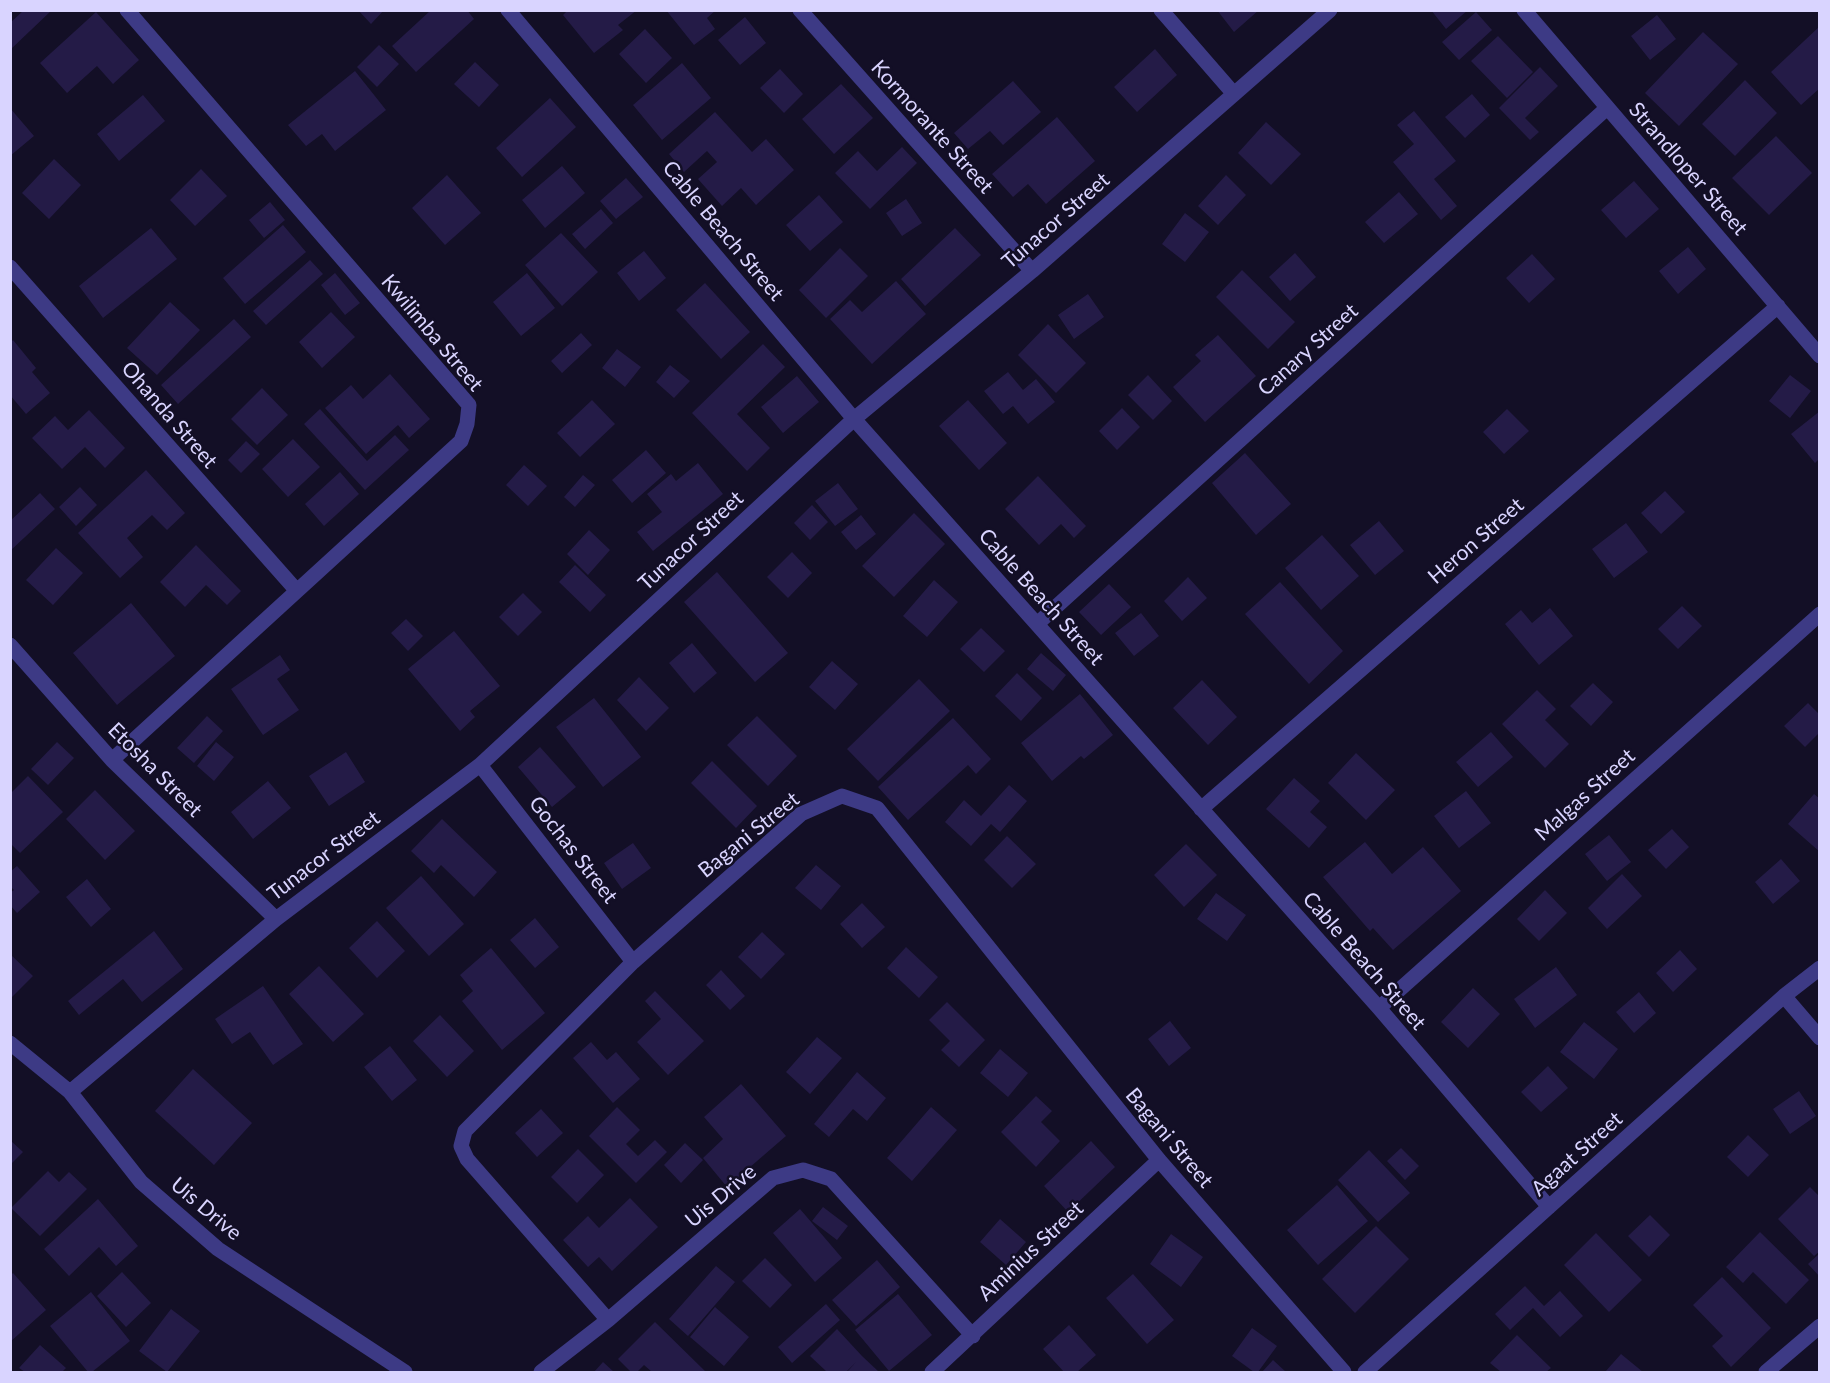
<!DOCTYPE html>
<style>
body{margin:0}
#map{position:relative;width:1830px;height:1383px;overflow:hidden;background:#130f26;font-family:Lato,sans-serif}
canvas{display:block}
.frame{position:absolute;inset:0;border:12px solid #d9d4ff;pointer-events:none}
</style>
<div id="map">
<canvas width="1830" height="1383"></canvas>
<div class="frame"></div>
</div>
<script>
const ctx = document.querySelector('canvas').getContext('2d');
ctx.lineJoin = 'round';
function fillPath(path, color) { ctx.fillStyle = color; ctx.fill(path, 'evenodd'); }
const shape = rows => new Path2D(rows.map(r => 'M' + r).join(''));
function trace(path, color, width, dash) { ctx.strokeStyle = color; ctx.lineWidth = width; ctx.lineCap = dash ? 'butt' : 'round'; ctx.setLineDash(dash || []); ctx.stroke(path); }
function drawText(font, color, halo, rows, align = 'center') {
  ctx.font = font + ' Lato,sans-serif'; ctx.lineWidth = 5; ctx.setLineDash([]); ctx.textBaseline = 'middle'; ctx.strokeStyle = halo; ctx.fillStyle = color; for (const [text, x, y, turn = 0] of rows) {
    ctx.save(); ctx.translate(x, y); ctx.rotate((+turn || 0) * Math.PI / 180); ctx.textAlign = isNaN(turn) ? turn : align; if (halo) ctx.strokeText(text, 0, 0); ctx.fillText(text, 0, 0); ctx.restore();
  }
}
fillPath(shape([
 [24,10,52,10,10,50,10,23],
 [358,10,384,10,371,24],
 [431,10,467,10,474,19,416,72,392,46],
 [568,10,637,10,618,25,623,30,594,53,563,15],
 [666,10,716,10,707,18,715,29,694,45],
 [1217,10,1259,10,1234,32],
 [1431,10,1468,10,1446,29],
 [96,12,139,60,113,84,97,66,67,93,40,63],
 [1476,12,1492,30,1459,60,1442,42],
 [1657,15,1676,39,1650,60,1631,36],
 [745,17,766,43,740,65,718,40],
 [1820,26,1820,88,1801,105,1771,72],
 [645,29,672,58,646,83,619,54],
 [1703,32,1738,64,1679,126,1645,93],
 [1498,36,1533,72,1507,98,1471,61],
 [379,45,399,64,377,87,357,67],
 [1155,49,1177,75,1137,112,1114,87],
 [475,62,499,85,479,107,454,84],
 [682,63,711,98,662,140,633,105],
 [1540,67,1558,86,1525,118,1539,132,1530,140,1499,108],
 [780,69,803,94,784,113,760,88],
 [355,71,386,110,335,151,322,134,306,146,288,125],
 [1745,80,1777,113,1735,156,1702,124],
 [1013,81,1041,112,1003,145,990,131,968,149,954,133],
 [841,84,873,118,834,154,802,119],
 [1472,94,1490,115,1465,138,1445,117],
 [143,95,165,121,119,161,97,134],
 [550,98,576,127,522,177,496,148],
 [10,108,34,136,10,156],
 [1414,111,1456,161,1434,179,1457,206,1441,220,1393,162,1414,144,1397,125],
 [715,112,752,152,766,139,794,170,756,205,741,188,722,206,698,179,717,162,707,151,684,172,669,154],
 [1057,117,1095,161,1046,204,1028,184,1013,197,992,174],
 [1266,122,1301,154,1271,185,1238,153],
 [1776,136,1812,173,1769,215,1732,178],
 [902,147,917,163,870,209,835,173,858,151,877,171],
 [54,159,81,185,49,219,22,193],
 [562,166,585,193,545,228,522,200],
 [201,169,227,196,195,226,170,200],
 [447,175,481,213,445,245,412,208],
 [1226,175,1246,195,1218,225,1198,206],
 [626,178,643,197,616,219,600,201],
 [1634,181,1659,209,1626,238,1601,210],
 [1399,192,1418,214,1384,243,1365,222],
 [819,195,843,222,810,251,786,225],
 [906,199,922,223,902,236,886,213],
 [270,202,285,220,264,238,249,220],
 [601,209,613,223,585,249,572,234],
 [1185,213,1209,232,1185,262,1162,244],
 [283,225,306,252,245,304,223,278],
 [151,228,177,259,103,318,79,286],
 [955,228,981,255,925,306,901,279],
 [561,233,598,272,562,306,525,265],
 [1688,247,1706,269,1678,294,1659,271],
 [840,248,868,276,826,318,799,290],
 [644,251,666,278,639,301,617,273],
 [1295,253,1316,277,1290,301,1269,277],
 [1532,254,1555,279,1529,303,1506,278],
 [310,260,323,274,266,325,253,311],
 [1242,270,1295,322,1268,349,1216,297],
 [335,273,360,303,345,315,321,285],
 [527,273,555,308,521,336,493,302],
 [896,281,926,314,872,364,830,319,850,300,862,312],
 [705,283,750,332,721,359,676,310],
 [1088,294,1104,317,1074,339,1058,315],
 [170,302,200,330,157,375,127,348],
 [331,312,355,337,322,368,299,342],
 [234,319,251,337,178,404,161,385],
 [1048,324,1086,363,1056,393,1018,355],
 [581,333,592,345,562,373,551,361],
 [1218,335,1256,376,1205,422,1173,387,1201,361,1195,355],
 [13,340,36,368,32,372,50,393,26,414,10,395,10,343],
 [763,344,785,367,737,414,770,448,747,471,692,413],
 [617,349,641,367,625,387,602,368],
 [670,365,690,381,674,398,656,382],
 [1008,372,1023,390,1036,379,1055,402,1028,424,1013,406,1003,414,984,391],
 [390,374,430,419,409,438,398,425,366,454,325,408,351,385,363,399],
 [1148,375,1172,401,1153,420,1128,395],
 [1790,375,1811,391,1790,418,1769,401],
 [797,376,819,402,783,433,761,407],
 [262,388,288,415,257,445,231,419],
 [592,400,615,424,580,457,557,433],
 [968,400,1007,443,979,470,939,426],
 [1122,408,1140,427,1117,450,1099,431],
 [320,409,367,461,395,435,409,450,365,490,304,424],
 [1507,409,1529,431,1504,454,1483,432],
 [89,410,125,448,105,468,85,447,62,469,32,438,55,416,68,430],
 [1820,411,1820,458,1815,463,1791,434],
 [293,439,320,467,288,497,262,469],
 [246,441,260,454,241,473,228,460],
 [646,450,666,473,632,503,612,480],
 [1245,453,1291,504,1256,535,1212,483],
 [698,463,723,494,653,551,637,532,662,512,647,494,671,474,676,481],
 [524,465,547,486,528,506,506,485],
 [146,470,185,513,167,530,152,515,127,538,143,557,120,578,78,533],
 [340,472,359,494,324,526,305,504],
 [583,475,595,485,575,507,564,497],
 [1038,476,1086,526,1074,538,1061,524,1039,545,1005,509],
 [838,483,858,509,835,526,815,501],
 [80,487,97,505,76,526,59,507],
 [1665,491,1685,512,1661,534,1641,513],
 [40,493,55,509,10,551,10,521],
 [812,505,828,522,810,540,794,523],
 [914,513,945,544,894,597,862,566],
 [861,515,876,534,856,550,841,532],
 [1379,521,1404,551,1375,575,1350,545],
 [1626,523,1648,552,1614,578,1592,549],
 [589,530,610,550,588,575,567,554],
 [1322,535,1359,576,1321,610,1285,568],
 [196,545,241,591,227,605,206,585,185,607,160,582],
 [56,548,83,573,53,605,26,580],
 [792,552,812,573,788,598,767,577],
 [575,565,606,595,590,612,559,582],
 [717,572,788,653,755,682,684,602],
 [1188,577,1207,598,1182,621,1164,601],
 [934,580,958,602,927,637,903,616],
 [1280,582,1343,651,1309,684,1245,614],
 [1109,584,1131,607,1101,635,1079,612],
 [523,593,542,612,518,636,499,617],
 [131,603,175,656,117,705,73,653],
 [1682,606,1702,626,1678,649,1658,629],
 [1550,608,1573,636,1539,665,1505,624,1521,610,1532,623],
 [1141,613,1159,636,1134,656,1115,633],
 [406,619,423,636,408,651,391,633],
 [981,628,1005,651,984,672,960,649],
 [454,631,500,686,470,711,475,717,460,731,408,669],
 [692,643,717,673,694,693,669,663],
 [1041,653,1066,675,1053,691,1027,669],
 [280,655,290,670,277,679,299,710,263,735,231,689],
 [832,661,858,684,835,710,809,687],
 [1017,673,1042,698,1021,721,995,696],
 [639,677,669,708,646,731,617,700],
 [919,679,950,711,878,781,847,749],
 [1202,680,1237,717,1208,745,1173,708],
 [1593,683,1613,702,1591,726,1570,706],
 [1537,690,1556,709,1545,720,1569,744,1545,768,1502,724],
 [1080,694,1113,735,1084,759,1081,756,1052,781,1021,743],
 [594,698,641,757,603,787,556,727],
 [1808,703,1820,715,1820,732,1805,747,1784,726],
 [207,716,223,731,194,763,177,748],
 [757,716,797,756,768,786,727,745],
 [953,718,991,759,976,774,968,765,908,820,878,787],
 [1491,732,1513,757,1478,787,1456,762],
 [57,742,74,758,48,785,31,769],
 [216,742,234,757,214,781,197,766],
 [540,747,576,787,552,807,518,767],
 [346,752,365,782,329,806,309,776],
 [1356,753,1395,790,1366,820,1328,783],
 [712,761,757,806,736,828,691,783],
 [28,776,63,812,20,853,10,843,10,794],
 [1294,778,1320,801,1310,812,1327,827,1309,848,1266,809],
 [268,781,291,808,253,839,231,812],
 [1009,785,1027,801,1000,832,991,824,971,846,945,822,964,800,981,816],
 [95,790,135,831,105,860,66,819],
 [1466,791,1491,823,1459,848,1434,816],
 [1814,794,1820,799,1820,852,1788,824],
 [442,819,497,872,474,897,441,865,434,873,411,851],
 [1672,829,1689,847,1666,869,1648,850],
 [1609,835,1631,862,1607,881,1585,854],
 [1007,836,1036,864,1012,888,984,860],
 [1365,842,1392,874,1423,847,1461,891,1393,950,1373,928,1370,931,1323,877],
 [633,843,651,868,622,889,604,863],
 [1186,844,1217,875,1184,907,1154,875],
 [1781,859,1800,881,1773,904,1755,882],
 [816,865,841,886,821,910,795,888],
 [17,866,40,892,17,913,10,905,10,893,14,890,10,886,10,872],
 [1622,874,1642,896,1607,929,1588,908],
 [421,876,464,924,429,956,386,908],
 [87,879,111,909,91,927,66,897],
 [1545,890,1567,913,1539,941,1517,919],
 [1216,893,1246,915,1227,941,1197,919],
 [862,903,885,927,862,948,840,924],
 [535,918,559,947,535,968,510,940],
 [377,921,405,951,377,978,349,948],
 [154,931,183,969,142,1002,123,979,79,1015,68,1001],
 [762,932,785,954,761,979,738,957],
 [906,947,938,977,919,998,887,968],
 [491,948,545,1013,502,1050,462,1001,473,991,460,975],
 [1680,950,1697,969,1673,992,1656,973],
 [10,954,33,976,12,997,10,996],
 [319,966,364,1014,333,1042,289,994],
 [1556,967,1577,995,1535,1028,1514,999],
 [721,970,745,996,730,1010,706,985],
 [263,986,303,1044,273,1065,250,1032,232,1044,215,1019],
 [1473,988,1500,1014,1468,1048,1441,1022],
 [655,991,704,1041,668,1075,637,1042,661,1019,645,1001],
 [1639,992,1656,1013,1634,1033,1616,1012],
 [947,1002,985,1040,959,1067,941,1050,950,1041,929,1020],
 [440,1015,474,1051,447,1077,413,1041],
 [1170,1021,1191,1048,1169,1066,1148,1039],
 [1584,1022,1618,1049,1594,1079,1560,1052],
 [817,1037,842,1058,810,1094,786,1072],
 [591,1042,607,1060,616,1052,640,1079,613,1103,573,1058],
 [390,1046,417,1080,392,1101,364,1067],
 [1000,1049,1028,1073,1008,1097,980,1073],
 [1548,1066,1568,1088,1541,1112,1521,1092],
 [193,1069,252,1123,214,1165,155,1111],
 [857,1072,886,1098,867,1121,853,1109,829,1137,814,1124],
 [741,1084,786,1136,727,1187,703,1158,723,1139,704,1117],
 [1799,1091,1816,1116,1790,1134,1773,1109],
 [1036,1096,1052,1111,1041,1122,1060,1141,1036,1167,1001,1132],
 [617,1107,640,1130,626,1144,638,1156,655,1140,667,1152,636,1183,589,1136],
 [931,1107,957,1130,912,1181,887,1158],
 [541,1109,563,1133,537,1157,515,1133],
 [1748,1135,1769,1155,1748,1177,1727,1157],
 [10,1140,23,1152,10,1165],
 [1091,1141,1115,1167,1068,1212,1044,1186],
 [685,1143,703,1160,681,1183,664,1165],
 [1401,1148,1419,1166,1405,1180,1387,1161],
 [578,1149,604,1175,577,1203,551,1177],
 [1369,1150,1410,1193,1378,1222,1338,1180],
 [48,1171,59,1182,69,1172,87,1189,40,1236,11,1208],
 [1337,1185,1368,1221,1318,1265,1287,1230],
 [1810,1187,1820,1197,1820,1251,1814,1256,1778,1219],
 [630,1198,658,1227,612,1271,599,1257,588,1267,563,1240,588,1216,599,1228],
 [98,1199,138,1246,116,1266,99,1247,69,1276,44,1249],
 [823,1207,848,1226,837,1240,812,1221],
 [800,1209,842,1258,815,1282,773,1233],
 [1650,1215,1670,1235,1649,1257,1628,1236],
 [1000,1219,1026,1242,1006,1265,980,1242],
 [1376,1226,1409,1259,1355,1313,1322,1279],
 [1760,1232,1809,1280,1786,1304,1753,1272,1743,1283,1726,1267],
 [1596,1233,1642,1280,1609,1312,1564,1265],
 [1171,1234,1203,1257,1181,1287,1150,1264],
 [1820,1253,1820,1277,1808,1264],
 [765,1258,792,1285,770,1308,742,1281],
 [877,1260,900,1287,856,1326,832,1300],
 [716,1266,735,1282,688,1336,669,1319],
 [122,1272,151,1303,126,1327,97,1296],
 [13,1273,46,1310,10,1342,10,1276],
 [1133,1274,1174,1320,1147,1344,1106,1298],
 [1722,1277,1771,1328,1731,1367,1712,1346,1723,1336,1693,1305],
 [1525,1286,1544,1306,1560,1291,1583,1316,1560,1337,1533,1308,1510,1330,1495,1314],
 [91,1292,130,1341,92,1372,88,1372,50,1326],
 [898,1294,932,1335,889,1371,855,1330],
 [826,1304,840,1320,792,1363,778,1347],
 [715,1307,749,1337,724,1366,690,1337],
 [171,1309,200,1331,167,1372,139,1351],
 [655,1322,706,1372,652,1372,644,1365,637,1372,631,1372,618,1359],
 [1069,1325,1096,1355,1077,1372,1064,1372,1043,1349],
 [1252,1328,1277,1346,1258,1372,1254,1372,1232,1356],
 [837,1329,862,1356,879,1372,847,1372,856,1362,846,1372,827,1372,810,1356],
 [1517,1335,1551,1368,1546,1372,1501,1372,1490,1363],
 [40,1345,66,1368,62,1372,25,1372,19,1368],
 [1621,1354,1643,1372,1605,1372],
 [1273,1360,1286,1372,1262,1372],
 [603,1362,614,1372,594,1372]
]), '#241b47');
trace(shape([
 [508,10,854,419,1379,1008,1549,1207],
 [800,10,1032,271],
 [1161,10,1234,94],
 [1524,10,1820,356],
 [10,267,297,591],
 [1037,624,1607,108],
 [10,645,112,760,276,919],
 [112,760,461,441,467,424,469,405,127,10],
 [480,765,633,962],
 [1201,809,1778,306],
 [1784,996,1820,1038],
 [1379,1008,1820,614],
 [10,1043,70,1092,141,1182,218,1249,405,1372],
 [70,1092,276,919,480,765,854,419,1032,271,1330,10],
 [608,1320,467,1159,461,1146,465,1131,633,962,801,814,842,796,877,808,1159,1160,1344,1372],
 [541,1372,608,1320,773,1178,803,1170,831,1179,973,1336],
 [932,1372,1159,1160],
 [1365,1372,1784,996,1820,968],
 [1766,1372,1820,1326]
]), '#3d3a85', 15);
drawText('21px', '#d9d4ff', '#130f26', [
 ["Kormorante Street",932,127,48],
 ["Strandloper Street",1688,169,49],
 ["Tunacor Street",1056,221,-41],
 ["Cable Beach Street",723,231,50],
 ["Kwilimba Street",432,333,50],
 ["Canary Street",1308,350,-42],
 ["Ohanda Street",169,415,49],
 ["Tunacor Street",691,541,-43],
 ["Heron Street",1476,541,-41],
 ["Cable Beach Street",1041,597,48],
 ["Etosha Street",155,770,45],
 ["Malgas Street",1585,795,-42],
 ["Bagani Street",749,835,-39],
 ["Gochas Street",573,850,52],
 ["Tunacor Street",324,856,-37],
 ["Cable Beach Street",1364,961,49],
 ["Bagani Street",1169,1138,50],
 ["Agaat Street",1577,1154,-42],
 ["Uis Drive",721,1196,-40],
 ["Uis Drive",206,1209,40],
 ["Aminius Street",1031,1251,-43]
]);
</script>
